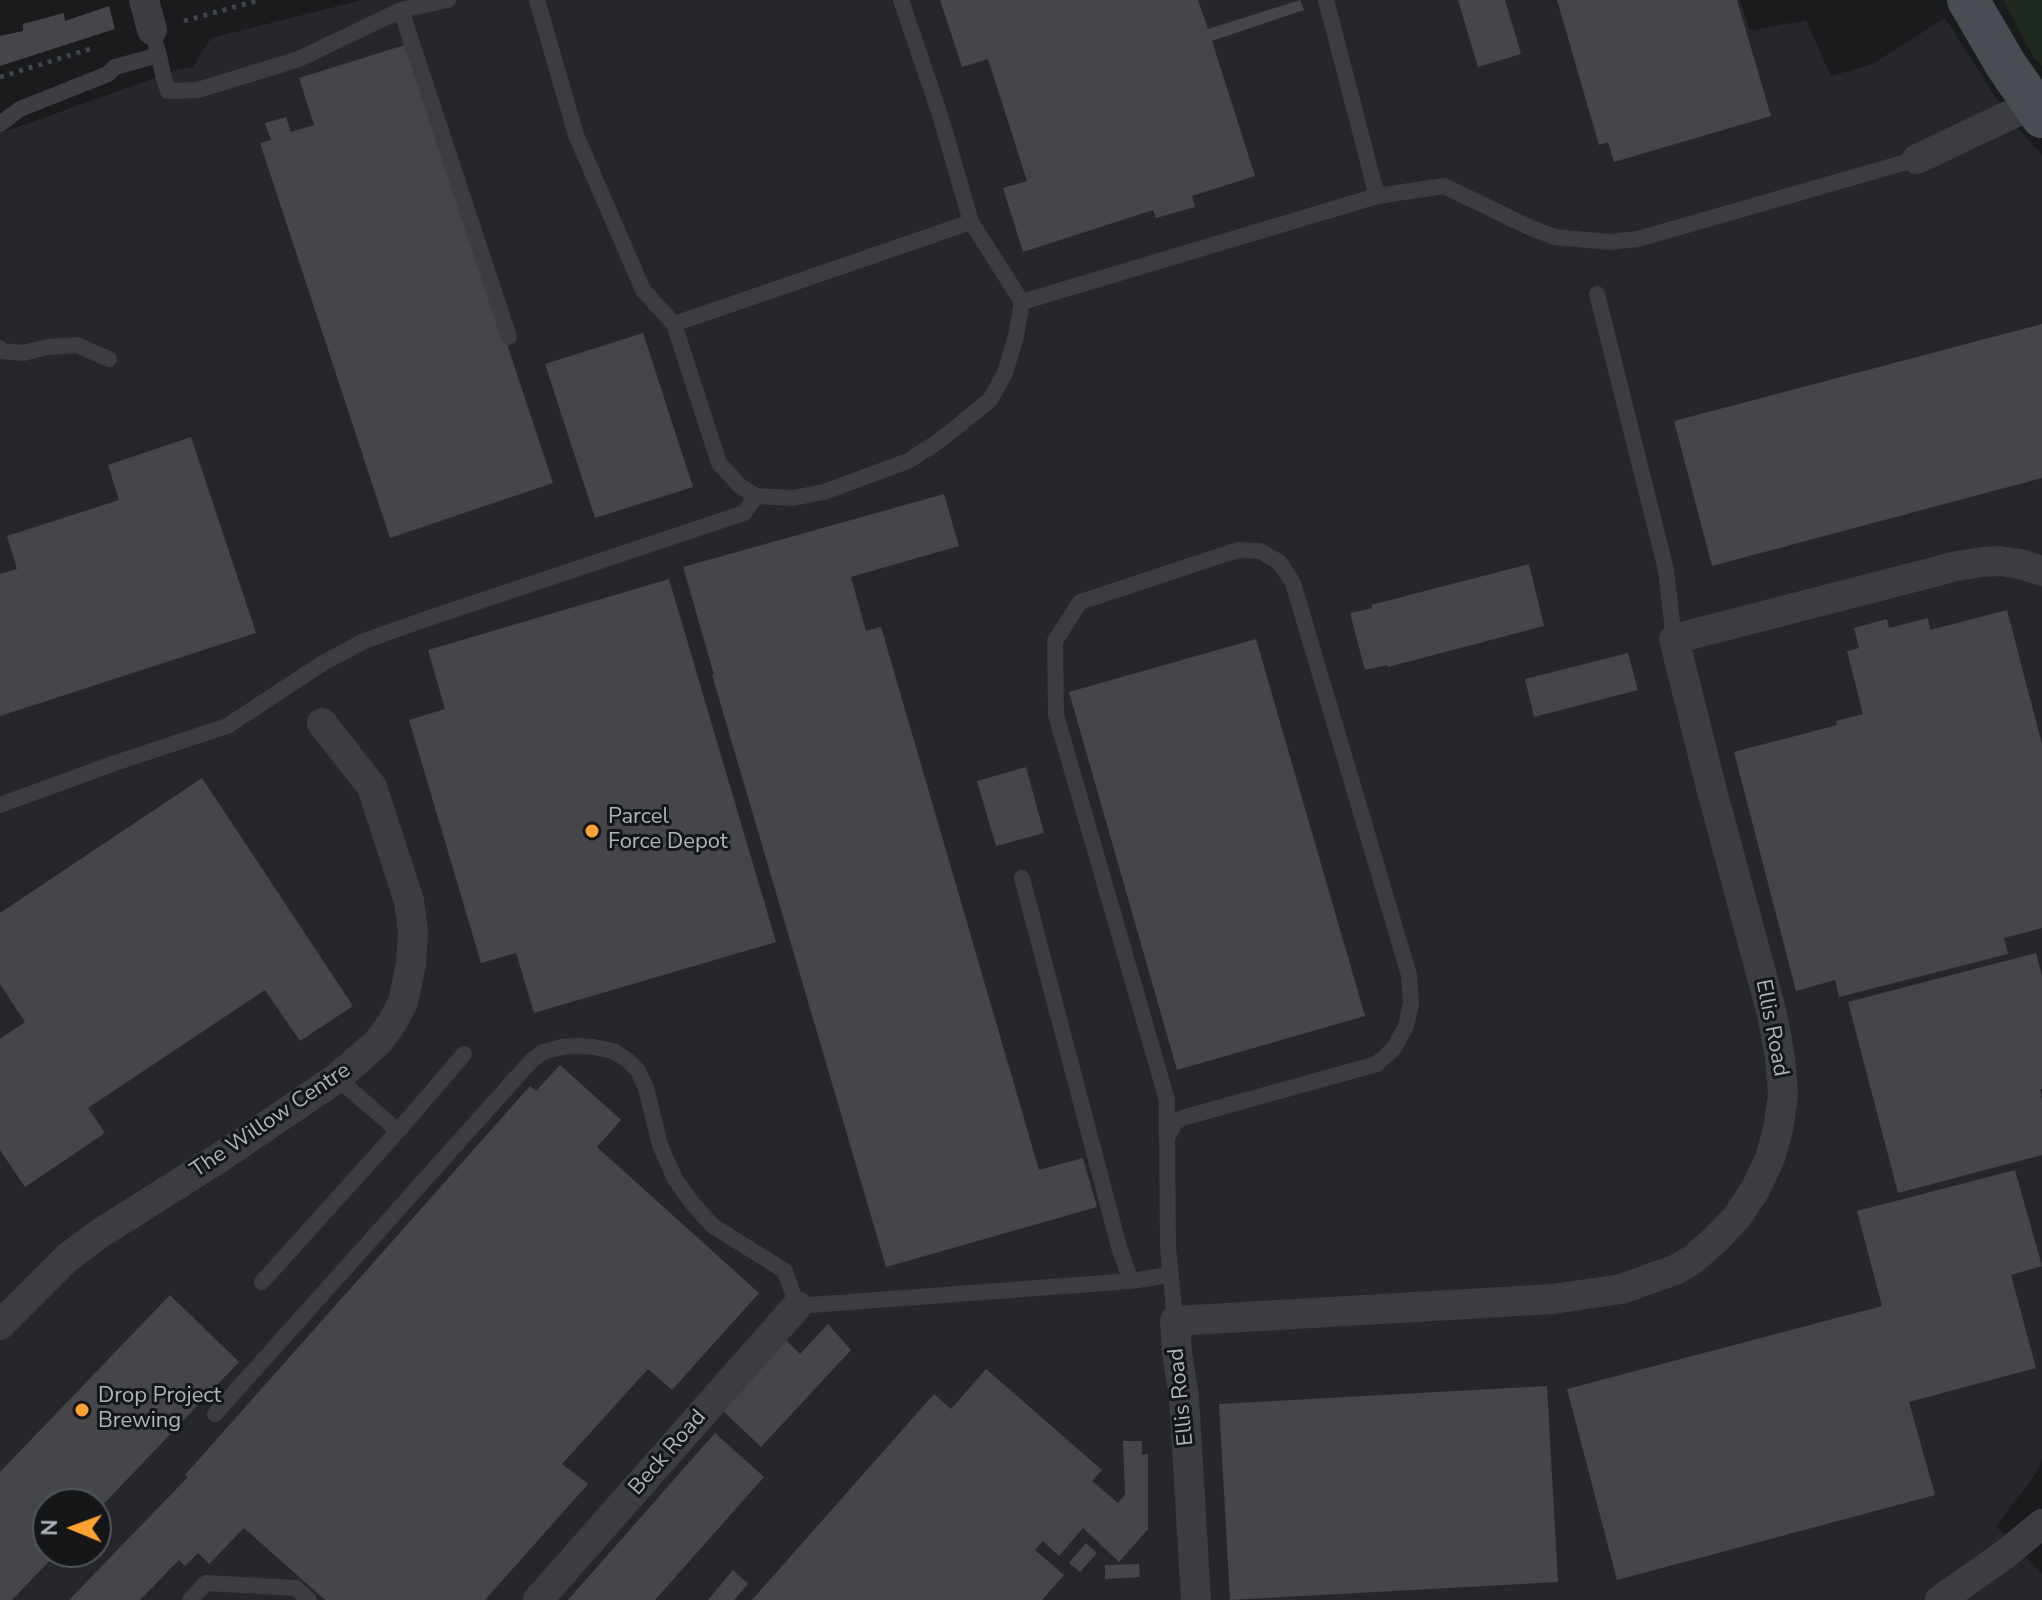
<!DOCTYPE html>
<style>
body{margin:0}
#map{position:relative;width:2042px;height:1600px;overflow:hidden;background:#1a1b1d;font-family:"Nunito Sans",sans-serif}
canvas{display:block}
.north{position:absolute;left:32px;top:1488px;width:80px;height:80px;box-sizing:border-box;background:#151618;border:2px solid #51555a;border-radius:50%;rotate:271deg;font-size:22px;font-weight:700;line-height:32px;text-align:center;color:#acb3be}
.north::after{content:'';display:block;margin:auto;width:28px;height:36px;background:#ffa231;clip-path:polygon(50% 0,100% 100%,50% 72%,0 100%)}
</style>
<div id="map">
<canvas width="2042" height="1600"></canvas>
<div class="north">N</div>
</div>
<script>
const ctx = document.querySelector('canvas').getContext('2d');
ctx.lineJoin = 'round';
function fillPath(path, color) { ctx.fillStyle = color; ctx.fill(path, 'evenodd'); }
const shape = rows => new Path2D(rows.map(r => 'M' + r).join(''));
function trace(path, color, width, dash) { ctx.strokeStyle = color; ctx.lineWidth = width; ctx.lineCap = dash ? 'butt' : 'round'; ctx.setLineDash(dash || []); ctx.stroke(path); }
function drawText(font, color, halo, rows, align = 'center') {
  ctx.font = font + ' "Nunito Sans",sans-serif'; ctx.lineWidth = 6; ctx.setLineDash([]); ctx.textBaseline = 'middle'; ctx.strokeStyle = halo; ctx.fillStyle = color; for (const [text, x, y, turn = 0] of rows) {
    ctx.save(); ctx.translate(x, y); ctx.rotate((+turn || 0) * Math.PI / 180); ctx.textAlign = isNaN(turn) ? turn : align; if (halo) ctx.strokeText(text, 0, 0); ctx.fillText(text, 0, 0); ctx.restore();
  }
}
fillPath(shape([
 [362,0,1740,0,1750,31,1806,20,1831,76,1872,64,1945,18,2010,120,2042,155,2042,1459,2037,1472,1996,1526,2042,1574,2042,1600,0,1600,0,118,4,132,177,70,193,67,211,38],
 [48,1504,96,1504,96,1552,48,1552]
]), '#26272a');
fillPath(shape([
 [2003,0,2042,0,2042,66,2033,56]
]), '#202920');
fillPath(shape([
 [940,0,1198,0,1208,29,1300,0,1304,10,1212,41,1255,176,1192,196,1195,207,1156,218,1153,210,1023,252,1003,188,1027,181,988,59,962,67],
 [1458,0,1505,0,1521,54,1478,67],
 [1557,0,1737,0,1771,116,1614,162,1608,142,1599,145],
 [109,6,115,29,0,66,0,36,23,31,23,24,64,13,65,21],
 [408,44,553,483,390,538,260,143,271,140,265,123,286,117,291,132,314,125,299,78],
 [2042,324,2042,478,1712,566,1674,421],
 [643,333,693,487,595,518,545,364],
 [191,437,256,633,0,716,0,574,17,569,7,536,119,500,108,465],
 [944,494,959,546,851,577,866,631,881,627,1039,1170,1083,1158,1097,1207,886,1267,712,675,714,675,683,567],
 [1529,564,1544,626,1388,667,1387,665,1365,670,1350,613,1372,608,1371,605],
 [669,579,776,942,534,1013,516,953,481,963,409,720,445,709,428,650],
 [2007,610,2042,744,2042,928,2004,938,2008,954,1839,997,1835,980,1796,991,1734,752,1837,725,1836,721,1863,714,1847,651,1859,648,1854,628,1887,619,1889,628,1928,618,1930,630],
 [1256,639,1365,1016,1177,1070,1069,692],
 [1628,653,1638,690,1534,717,1525,679],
 [1026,767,1044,833,996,846,977,781],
 [202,778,353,1006,300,1041,265,990,88,1108,105,1133,25,1187,0,1150,0,1039,25,1022,0,984,0,913],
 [2036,953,2042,976,2042,1089,2040,1089,2042,1099,2042,1155,1898,1193,1848,1002],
 [560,1065,621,1120,597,1147,759,1293,672,1390,648,1369,562,1464,588,1484,485,1600,325,1600,244,1528,209,1564,198,1553,185,1566,179,1560,140,1600,69,1600,188,1477,185,1475,530,1086,536,1091],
 [2015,1170,2042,1266,2011,1275,2036,1368,1909,1402,1935,1495,1617,1580,1567,1389,1882,1306,1857,1211],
 [170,1295,239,1362,96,1512,96,1504,48,1504,48,1552,58,1552,12,1600,0,1600,0,1472],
 [828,1324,851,1350,761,1447,720,1408,784,1338,800,1354],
 [986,1369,1102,1470,1092,1481,1118,1503,1125,1494,1123,1441,1142,1441,1142,1455,1148,1454,1148,1529,1119,1562,1083,1528,1059,1556,1043,1541,1035,1550,1064,1575,1042,1600,752,1600,934,1394,951,1409],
 [1547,1386,1558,1582,1230,1600,1219,1404],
 [715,1433,764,1477,655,1600,568,1600],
 [1086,1543,1097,1553,1080,1572,1069,1563],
 [1139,1564,1140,1577,1105,1579,1105,1565],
 [733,1570,748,1584,734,1600,708,1600]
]), '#44464a');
trace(shape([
 [184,21,260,0],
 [0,77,90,49,95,52]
]), '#41444a', 5, [4, 6]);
trace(shape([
 [537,0,576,135,643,290,674,324,719,463,740,486,756,496,793,498,824,492,908,461,939,441,990,400,1005,373,1016,336,1022,302],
 [901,0,940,115,971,222,1022,302,1377,196,1444,186,1531,228,1555,237,1609,242,1638,239,1917,159],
 [1326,0,1377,196],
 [401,10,509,337],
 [159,55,163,75,168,91,198,90,299,59,401,10,448,0],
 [0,124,20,109,108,74,115,67,159,55,156,45],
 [1597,294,1666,570,1674,639],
 [674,324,971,222],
 [0,348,2,351,23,353,48,347,77,345,109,359],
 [0,805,115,763,227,726,323,663,364,641,429,618,744,513,756,496],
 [1022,878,1119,1247,1131,1281],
 [337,1078,398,1131],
 [1167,1138,1175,1123,1182,1118,1377,1064,1394,1048,1406,1026,1411,1003,1409,975,1293,583,1279,562,1260,551,1238,550,1080,602,1055,641,1056,715,1167,1100,1167,1138,1168,1246,1175,1321],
 [262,1282,398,1131,464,1054],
 [215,1414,531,1061,543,1052,562,1047,579,1046,594,1047,613,1051,629,1061,638,1071,646,1088,660,1145,675,1179,693,1204,713,1226,785,1271,797,1306,1131,1281,1170,1275],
 [190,1600,206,1583,296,1588,309,1600]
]), '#3b3d43', 16);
trace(shape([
 [144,0,152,30],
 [1917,159,2033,104],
 [0,1325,67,1258,99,1234,216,1160,337,1078,378,1042,392,1023,403,1002,411,964,413,932,409,901,372,787,322,723],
 [538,1600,797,1306],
 [1196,1600,1184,1397,1177,1353,1175,1321,1553,1299,1621,1289,1675,1270,1692,1260,1715,1240,1737,1217,1756,1188,1770,1158,1778,1130,1783,1095,1780,1057,1772,1014,1711,787,1674,639,1957,566,1982,562,2000,561,2020,564,2042,571],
 [1940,1600,2004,1555,2042,1524]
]), '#3b3d43', 30);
trace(shape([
 [1968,0,2006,65,2042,117]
]), '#494c53', 42);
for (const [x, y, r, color] of [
 [592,831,8,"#ffa231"],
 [82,1410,8,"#ffa231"]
]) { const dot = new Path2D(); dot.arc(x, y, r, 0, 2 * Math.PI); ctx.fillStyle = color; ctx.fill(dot); trace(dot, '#151618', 3); }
drawText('22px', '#acb3be', '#151618', [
 ["Parcel",608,818],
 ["Force Depot",608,843],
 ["Drop Project",98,1397],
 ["Brewing",98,1422]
], 'left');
drawText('22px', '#acb3be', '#151618', [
 ["Ellis Road",1771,1028,79],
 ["The Willow Centre",271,1121,-34],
 ["Ellis Road",1182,1397,-96],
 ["Beck Road",668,1453,-49]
]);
</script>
